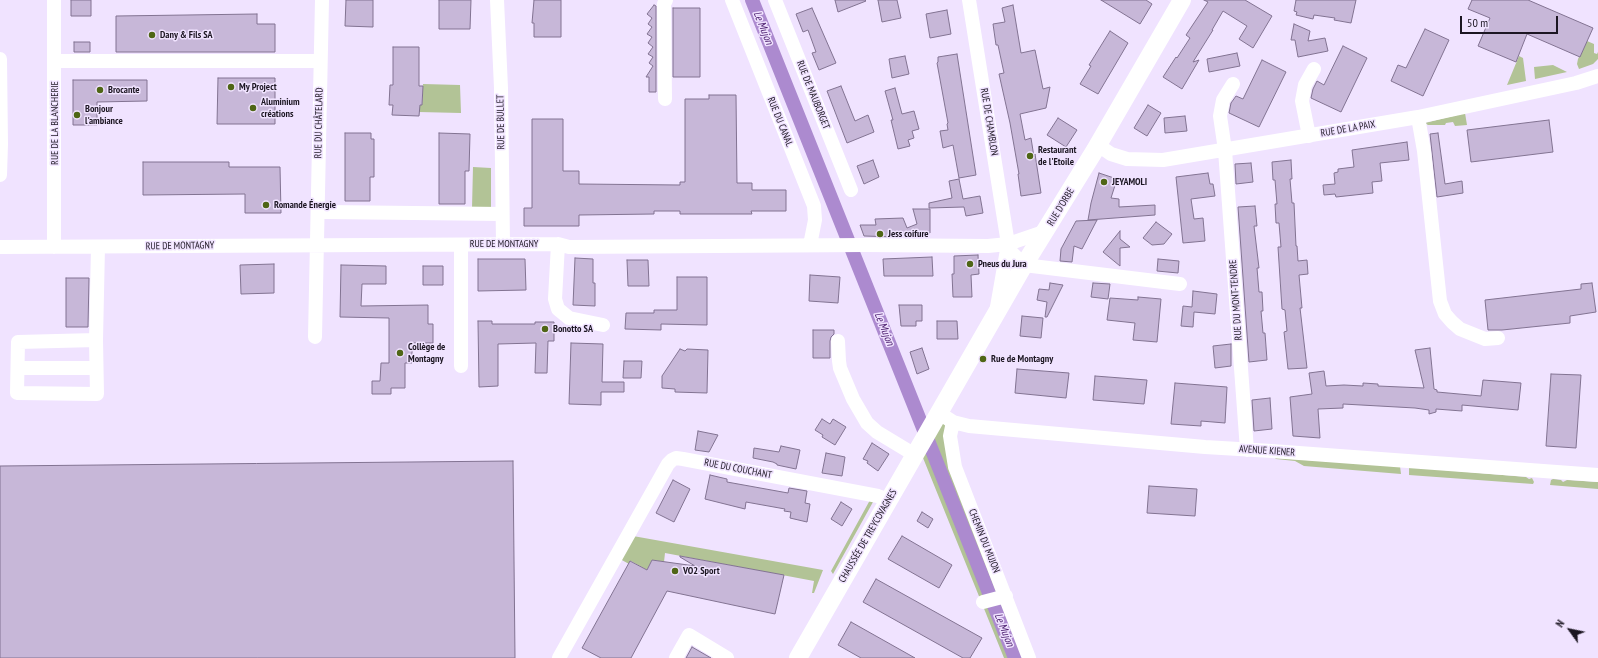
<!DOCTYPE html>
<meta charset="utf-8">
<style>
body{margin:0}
#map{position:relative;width:1598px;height:658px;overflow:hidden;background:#f0e3ff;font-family:"PT Sans Narrow",sans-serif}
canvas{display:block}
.north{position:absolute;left:1550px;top:610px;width:40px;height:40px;-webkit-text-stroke:3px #f0e3ff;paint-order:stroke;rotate:303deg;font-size:11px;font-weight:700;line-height:16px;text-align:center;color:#1c1622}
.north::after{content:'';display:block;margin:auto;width:14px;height:18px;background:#1c1622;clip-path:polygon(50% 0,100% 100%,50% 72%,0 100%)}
.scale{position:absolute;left:1460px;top:16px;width:98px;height:18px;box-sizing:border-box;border:2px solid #1c1622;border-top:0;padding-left:5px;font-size:12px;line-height:14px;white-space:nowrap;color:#1c1622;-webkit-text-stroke:3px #f0e3ff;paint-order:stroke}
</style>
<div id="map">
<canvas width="1598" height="658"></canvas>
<div class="north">N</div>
<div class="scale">50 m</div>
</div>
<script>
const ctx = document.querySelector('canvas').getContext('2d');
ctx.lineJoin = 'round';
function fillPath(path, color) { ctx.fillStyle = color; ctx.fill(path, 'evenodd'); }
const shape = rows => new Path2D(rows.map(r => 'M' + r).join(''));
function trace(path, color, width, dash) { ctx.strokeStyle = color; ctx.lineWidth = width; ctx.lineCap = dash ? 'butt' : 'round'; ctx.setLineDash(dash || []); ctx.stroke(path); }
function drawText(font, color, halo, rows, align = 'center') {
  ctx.font = font + ' "PT Sans Narrow",sans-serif'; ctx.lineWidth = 3; ctx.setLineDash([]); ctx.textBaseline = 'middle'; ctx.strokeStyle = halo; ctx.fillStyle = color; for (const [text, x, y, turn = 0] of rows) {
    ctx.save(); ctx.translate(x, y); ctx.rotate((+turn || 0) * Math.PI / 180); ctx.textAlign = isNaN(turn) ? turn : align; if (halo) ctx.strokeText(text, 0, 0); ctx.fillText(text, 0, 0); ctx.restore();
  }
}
fillPath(shape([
 [1587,41,1594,44,1594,53,1597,54,1598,52,1598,59,1593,64,1579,69,1577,64,1578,59],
 [1519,56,1523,58,1526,81,1507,85],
 [1553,65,1567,72,1535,79,1534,67],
 [423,84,460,85,461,113,419,112,419,105,422,105],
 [1465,113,1467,125,1455,126,1453,122,1446,123,1445,125,1428,125,1425,123],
 [473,167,491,168,491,209,472,208],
 [939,413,950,436,1029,658,1004,658,919,448],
 [1275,458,1400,466,1401,474,1304,466,1295,461,1276,459],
 [1409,467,1526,477,1529,479,1532,478,1534,482,1533,484,1409,475],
 [1553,479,1561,480,1563,482,1567,480,1598,482,1598,489,1550,485,1551,480],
 [870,500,873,502,833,574,831,571],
 [633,536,823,570,814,593,812,593,814,581,665,553,664,562,652,560,647,570,631,561,629,564,620,559]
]), '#b2c396');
trace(shape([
 [752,0,1015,658]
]), '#ac8acf', 14);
const building = shape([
 [71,0,91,0,91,16,71,16,71,0],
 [346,0,373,0,373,27,345,26,346,0],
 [439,0,471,0,470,29,439,29,439,0],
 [534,0,561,0,561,37,534,37,534,23,532,23,534,0],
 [835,0,865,0,866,1,838,12,835,0],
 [878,0,897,0,901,18,882,22,878,0],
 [1101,0,1146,0,1152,4,1140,24,1101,0],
 [1204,0,1245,0,1272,16,1253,48,1239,39,1247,26,1223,11,1212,30,1213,30,1193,62,1199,60,1182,89,1163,77,1176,57,1177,58,1190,38,1186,35,1208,2,1204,0],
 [1296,0,1356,0,1351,23,1334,20,1335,18,1314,15,1313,19,1296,15,1297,12,1294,11,1296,0],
 [1472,0,1528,0,1593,28,1580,57,1527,34,1516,62,1478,46,1490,18,1468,9,1472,0],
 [654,5,656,6,656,92,649,92,649,77,646,77,653,66,649,63,653,57,648,54,653,47,648,43,652,37,647,34,652,27,648,24,652,18,647,14,654,5],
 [1013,5,1021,53,1035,50,1043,89,1050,87,1046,108,1020,114,1025,140,1031,138,1034,157,1035,154,1041,193,1021,196,1018,174,1019,174,1010,123,999,74,1004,73,998,45,996,45,993,24,1005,22,1002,8,1013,5],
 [673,8,700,8,700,77,673,77,673,8],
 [812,8,836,63,819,70,812,53,816,52,808,30,803,32,796,14,812,8],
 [947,10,951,34,930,38,926,14,947,10],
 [257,14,257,24,275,24,275,52,116,52,116,16,257,14],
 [1294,24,1310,31,1308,41,1325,38,1328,51,1298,57,1295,40,1291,40,1294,24],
 [1425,29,1449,40,1423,96,1391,81,1398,65,1406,68,1425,29],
 [1110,31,1128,43,1098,94,1080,84,1091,66,1089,65,1110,31],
 [74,42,90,42,90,52,74,52,74,42],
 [1343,46,1367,58,1341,112,1311,98,1313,89,1317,81,1324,85,1343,46],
 [393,47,419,47,419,86,423,86,422,105,420,105,419,116,392,115,393,105,389,105,390,85,393,85,393,47],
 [1237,53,1240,66,1209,72,1207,59,1237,53],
 [957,54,976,175,959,178,953,145,943,148,940,131,948,130,947,124,948,123,937,63,938,62,938,57,957,54],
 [905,56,909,74,892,78,889,59,905,56],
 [1262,60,1286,72,1259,127,1229,113,1231,103,1236,96,1243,99,1262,60],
 [218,78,275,78,275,124,217,124,218,78],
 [73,80,147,80,147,101,97,102,97,125,73,125,73,80],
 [841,86,855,121,868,115,874,132,847,143,827,91,841,86],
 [895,88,902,114,914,111,919,129,912,131,914,138,908,140,910,146,898,149,891,120,893,120,885,91,895,88],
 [709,95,736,95,737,183,752,183,752,190,786,190,786,211,751,211,752,214,680,214,680,211,654,211,654,214,579,215,579,226,524,226,524,208,532,208,532,119,563,119,563,171,579,171,579,184,680,185,680,182,685,182,685,99,709,99,709,95],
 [1148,105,1161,113,1147,136,1134,128,1148,105],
 [1185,116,1187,131,1165,133,1164,118,1185,116],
 [1058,118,1077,130,1066,147,1047,135,1058,118],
 [1549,120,1553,152,1471,162,1467,130,1549,120],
 [345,133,371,133,371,139,374,139,374,177,370,177,370,201,345,201,345,133],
 [439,133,470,134,469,171,465,171,465,204,439,204,439,133],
 [1438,133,1445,184,1462,181,1463,193,1437,197,1430,134,1438,133],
 [1407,142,1409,160,1380,163,1382,181,1372,182,1373,193,1336,197,1335,194,1324,195,1323,185,1335,184,1334,173,1338,172,1338,169,1354,167,1352,150,1407,142],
 [873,160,879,177,864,184,857,166,873,160],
 [1291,160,1292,179,1290,179,1292,203,1294,203,1296,246,1297,246,1298,261,1307,260,1308,274,1299,275,1302,308,1300,308,1307,368,1288,369,1284,332,1287,331,1285,310,1282,309,1278,247,1281,247,1279,223,1276,223,1275,204,1277,204,1275,180,1273,180,1272,162,1291,160],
 [143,162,229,162,229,167,280,167,281,213,245,213,245,194,143,195,143,162],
 [1251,163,1253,182,1236,184,1235,164,1251,163],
 [1099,173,1117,179,1111,198,1119,199,1119,207,1155,205,1155,215,1088,220,1091,203,1099,173],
 [1208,173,1210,184,1213,184,1215,196,1191,199,1194,219,1203,218,1205,241,1183,243,1176,177,1208,173],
 [959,179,963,199,980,196,983,213,966,216,964,207,929,208,929,203,952,198,949,181,959,179],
 [1255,206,1257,226,1254,226,1259,268,1257,268,1259,292,1262,292,1263,311,1261,311,1263,333,1265,333,1267,360,1249,362,1238,207,1255,206],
 [913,209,930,209,930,233,897,234,897,237,864,236,860,225,876,225,875,219,903,218,907,228,917,224,913,209],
 [1097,220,1082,249,1074,246,1072,262,1060,261,1061,249,1076,221,1097,220],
 [1156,222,1172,234,1164,244,1152,245,1143,238,1156,222],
 [1120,231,1120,239,1130,247,1120,248,1120,266,1103,252,1120,231],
 [978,255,979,274,971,275,972,297,953,297,952,274,954,274,954,256,978,255],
 [932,257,933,276,884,276,883,259,932,257],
 [575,258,593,259,593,283,595,283,595,306,573,305,575,258],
 [478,259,525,259,526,290,478,291,478,259],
 [1158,259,1179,261,1178,273,1157,271,1158,259],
 [627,260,648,260,649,286,628,286,627,260],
 [274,264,274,293,241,294,240,265,274,264],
 [341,265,386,266,386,284,362,284,361,306,428,305,428,324,433,324,433,343,412,343,412,363,405,363,405,388,391,388,391,394,372,394,372,381,380,381,381,363,389,363,389,318,340,317,341,265],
 [423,266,443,266,443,285,423,285,423,266],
 [810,275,840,277,838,303,809,301,810,275],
 [677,277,707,277,707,325,661,324,661,330,625,329,626,313,654,313,654,310,677,310,677,277],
 [66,278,89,278,88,327,66,327,66,278],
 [1050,283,1063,285,1047,317,1045,317,1047,302,1037,300,1039,289,1049,290,1050,283],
 [1093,283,1110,284,1108,299,1091,297,1093,283],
 [1592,283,1596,312,1570,316,1570,323,1502,330,1488,330,1485,300,1581,289,1581,284,1592,283],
 [1193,291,1217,294,1215,314,1194,312,1193,327,1181,326,1183,306,1192,307,1193,291],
 [1138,297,1161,299,1157,342,1133,340,1135,323,1107,320,1110,298,1138,300,1138,297],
 [899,305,922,305,922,321,916,321,916,326,901,326,899,305],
 [1022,316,1043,318,1041,338,1020,336,1022,316],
 [478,321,492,321,492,324,535,324,535,322,554,322,554,341,548,341,547,373,535,373,536,343,498,344,498,386,479,387,478,321],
 [937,321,957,321,958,339,937,339,937,321],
 [813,330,834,330,834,334,831,337,830,341,830,358,813,358,813,330],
 [571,343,603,344,602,382,624,382,624,392,601,392,601,405,569,404,571,343],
 [1231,344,1231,366,1215,368,1213,346,1231,344],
 [922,348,929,369,917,374,910,352,922,348],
 [1430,348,1434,389,1437,390,1437,392,1481,396,1483,380,1521,383,1518,410,1462,405,1462,411,1436,409,1436,412,1429,414,1429,410,1415,408,1343,404,1343,408,1318,409,1320,438,1293,436,1290,397,1312,394,1309,373,1324,371,1326,386,1344,385,1363,386,1363,383,1378,384,1378,386,1424,388,1415,350,1430,348],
 [680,349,685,351,687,349,708,350,707,393,675,392,675,389,662,388,662,376,680,349],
 [624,361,642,361,641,378,623,378,624,361],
 [1017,369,1069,373,1066,398,1015,393,1017,369],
 [1551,374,1581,375,1576,448,1546,446,1551,374],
 [1095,376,1147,380,1144,404,1093,400,1095,376],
 [1175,383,1227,387,1225,423,1201,421,1201,426,1171,424,1175,383],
 [1270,398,1272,429,1254,431,1252,400,1270,398],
 [822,419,830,424,833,419,846,427,835,445,822,437,823,435,815,430,822,419],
 [698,431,718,435,709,452,695,450,698,431],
 [872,443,889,454,878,471,867,463,868,461,863,459,872,443],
 [781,446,800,450,796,469,777,465,777,464,773,462,753,458,754,448,779,452,781,446],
 [826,453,845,457,842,476,822,473,826,453],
 [513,461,515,658,0,658,0,466,513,461],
 [710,475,727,479,727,482,788,493,789,488,807,491,805,503,810,504,807,522,790,518,791,512,784,511,785,509,746,502,745,509,705,499,710,475],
 [673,480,690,489,674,522,656,513,673,480],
 [1149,486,1197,489,1195,516,1147,513,1149,486],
 [841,502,852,509,842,526,831,519,841,502],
 [922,512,933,519,928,528,917,521,922,512],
 [902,536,952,565,939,588,888,559,902,536],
 [680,556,784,575,775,614,667,591,631,658,601,658,582,648,630,561,647,570,652,560,695,566,680,557,680,556],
 [876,579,982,638,970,658,963,658,863,602,876,579],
 [851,622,915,658,861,658,838,645,851,622],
 [692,647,711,658,686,658,692,647]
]);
fillPath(building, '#c7b7d8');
trace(building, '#827392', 1);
trace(shape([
 [54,0,54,247],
 [497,0,501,88,503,244],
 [732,0,814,206,815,220,810,245],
 [775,0,851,190],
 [969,0,1008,244,1012,253,1024,265,1180,284],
 [0,59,1,144,0,175],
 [54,61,320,61],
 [1233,84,1223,100,1220,116,1225,150,1247,450],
 [665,99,664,4,666,0],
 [1418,117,1424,151,1440,301,1445,314,1452,322,1460,329,1485,339,1498,338],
 [1309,136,1302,101,1305,85,1314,69],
 [1098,145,1111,154,1127,159,1163,160,1418,117,1576,83,1598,76],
 [325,212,502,214],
 [558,244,555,299,558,309,569,318,603,325],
 [0,247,558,244,569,247,864,245,988,246,1008,244,1046,231],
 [997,307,1008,244],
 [315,337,322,0],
 [96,340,18,342,17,393,97,394,96,340,98,247],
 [838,341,839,361,840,368,853,399,867,423,877,432,915,455],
 [461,366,461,245],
 [18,368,96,368],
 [939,413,953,422,969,426,1205,447,1272,451,1598,475],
 [953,422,950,436,955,467,1029,658],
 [983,602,1006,596],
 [559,658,668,464,672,460,676,458,683,459,878,496,889,500],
 [676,658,689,635,727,658]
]), '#fff', 14);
trace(shape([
 [798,658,1024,265,1095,150,1182,0]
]), '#fff', 18);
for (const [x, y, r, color] of [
 [152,35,4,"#4f6616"],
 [231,87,4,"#4f6616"],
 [100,90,4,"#4f6616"],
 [253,108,4,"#4f6616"],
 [77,115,4,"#4f6616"],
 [1030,156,4,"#4f6616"],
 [1104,182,4,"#4f6616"],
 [266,205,4,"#4f6616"],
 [880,234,4,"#4f6616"],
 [970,264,4,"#4f6616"],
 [545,329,4,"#4f6616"],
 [400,353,4,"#4f6616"],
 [983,359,4,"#4f6616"],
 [675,571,4,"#4f6616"]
]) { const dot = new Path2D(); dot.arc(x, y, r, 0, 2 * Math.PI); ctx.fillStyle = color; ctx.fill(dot); trace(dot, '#f0e3ff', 1.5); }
drawText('bold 10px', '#1c1622', '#f0e3ff', [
 ["Dany & Fils SA",160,35],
 ["My Project",239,87],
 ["Brocante",108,90],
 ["Aluminium",261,102],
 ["créations",261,114],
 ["Bonjour",85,109],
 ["l'ambiance",85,121],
 ["Restaurant",1038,150],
 ["de l'Etoile",1038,162],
 ["JEYAMOLI",1112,182],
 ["Romande Énergie",274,205],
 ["Jess coifure",888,234],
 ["Pneus du Jura",978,264],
 ["Bonotto SA",553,329],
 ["Collège de",408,347],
 ["Montagny",408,359],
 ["Rue de Montagny",991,359],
 ["VO2 Sport",683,571]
], 'left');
drawText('10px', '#1c1622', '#f0e3ff', [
 ["RUE DE MAUBORGET",813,95,68],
 ["RUE DE BULLET",501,122,-91],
 ["RUE DU CANAL",780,122,68],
 ["RUE DE CHAMBLON",989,122,81],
 ["RUE DE LA BLANCHERIE",55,123,-90],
 ["RUE DU CHÂTELARD",319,123,-89],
 ["RUE DE LA PAIX",1348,129,-10],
 ["RUE D'ORBE",1061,207,-59],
 ["RUE DE MONTAGNY",504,244],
 ["RUE DE MONTAGNY",180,246,-1],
 ["RUE DU MONT-TENDRE",1236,300,-94],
 ["AVENUE KIENER",1267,451,4],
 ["RUE DU COUCHANT",738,469,11],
 ["CHAUSSÉE DE TREYCOVAGNES",868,536,-60],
 ["CHEMIN DU MUJON",984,541,68]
]);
drawText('italic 11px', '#481a6b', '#f0e3ff', [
 ["Le Mujon",763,28,68],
 ["Le Mujon",884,329,68],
 ["Le Mujon",1004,630,68]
]);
</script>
